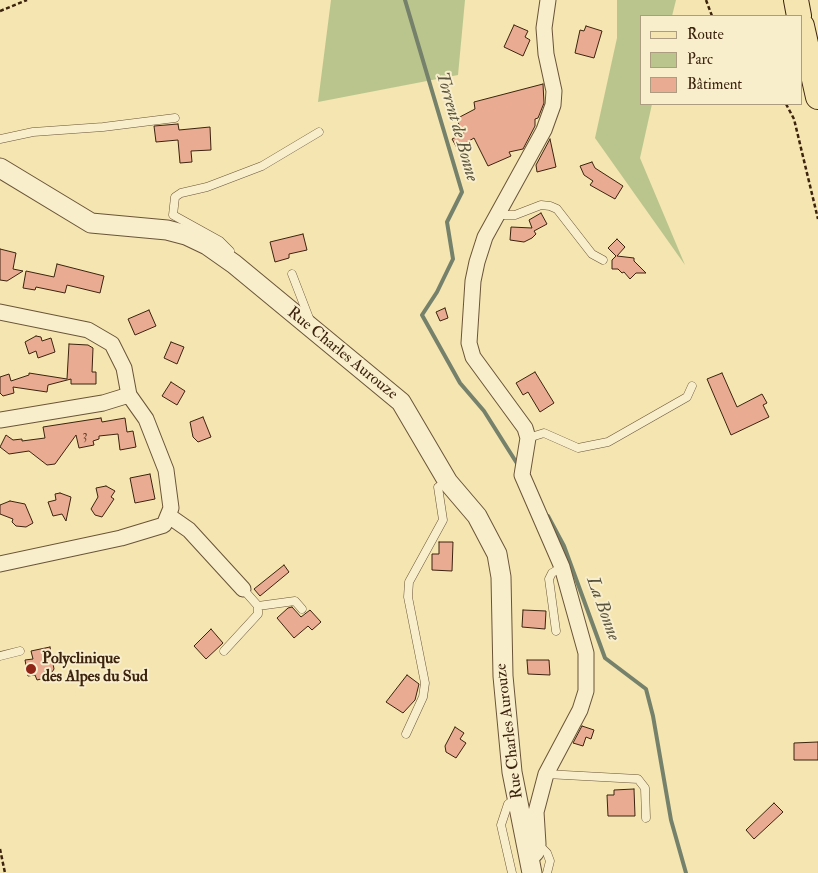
<!DOCTYPE html>
<meta charset="utf-8">
<style>
body{margin:0}
#map{position:relative;width:818px;height:873px;overflow:hidden;background:#f4e5b1;font-family:"IM FELL Double Pica",serif}
canvas{display:block}
.legend{position:absolute;left:640px;top:15px;width:162px;height:90px;box-sizing:border-box;background:#f8eecc;border:1px solid #ad9d80;margin:0;padding:6px 9px;list-style:none;font-size:15px;color:#3c230e}
.legend li{display:flex;align-items:center;gap:10px;height:25px}
.legend b{width:25px;border:1px solid #ad9d80}
</style>
<div id="map">
<canvas width="818" height="873"></canvas>
<ul class="legend">
<li><b style="height:6px;background:#f4e5b1"></b>Route</li>
<li><b style="height:14px;background:#bac58d"></b>Parc</li>
<li><b style="height:14px;background:#e9ab92"></b>Bâtiment</li>
</ul>
</div>
<script>
const ctx = document.querySelector('canvas').getContext('2d');
ctx.lineJoin = 'round';
function fillPath(path, color) { ctx.fillStyle = color; ctx.fill(path, 'evenodd'); }
const shape = rows => new Path2D(rows.map(r => 'M' + r).join(''));
function trace(path, color, width, dash) { ctx.strokeStyle = color; ctx.lineWidth = width; ctx.lineCap = dash ? 'butt' : 'round'; ctx.setLineDash(dash || []); ctx.stroke(path); }
function drawText(font, color, halo, rows, align = 'center') {
  ctx.font = font + ' "IM FELL Double Pica",serif'; ctx.lineWidth = 4; ctx.setLineDash([]); ctx.textBaseline = 'middle'; ctx.strokeStyle = halo; ctx.fillStyle = color; for (const [text, x, y, turn = 0] of rows) {
    ctx.save(); ctx.translate(x, y); ctx.rotate((+turn || 0) * Math.PI / 180); ctx.textAlign = isNaN(turn) ? turn : align; if (halo) ctx.strokeText(text, 0, 0); ctx.fillText(text, 0, 0); ctx.restore();
  }
}
fillPath(shape([
 [331,0,465,0,458,75,318,102],
 [617,0,676,0,672,16,642,16,642,104,652,104,640,158,685,265,595,138,617,38]
]), '#bac58d');
trace(shape([
 [405,0,462,192,447,222,453,259,437,292,422,315,460,383,484,411,518,465],
 [548,516,564,546,605,658,646,689,653,716,671,820,686,873]
]), '#76816c', 4);
const building = shape([
 [514,25,528,31,525,37,530,40,523,56,504,47,514,25],
 [586,26,602,31,594,58,575,53,580,30,584,31,586,26],
 [543,84,544,103,538,118,535,119,535,126,523,149,509,152,511,156,488,166,474,138,457,148,452,139,464,133,456,119,475,109,474,102,543,84],
 [178,124,179,130,210,127,211,150,191,151,192,162,180,163,178,140,156,142,154,126,178,124],
 [550,139,556,167,537,172,536,165,550,139],
 [592,162,595,168,623,186,615,199,590,185,593,181,584,175,580,166,592,162],
 [541,213,547,224,534,231,536,234,532,238,524,242,510,240,511,227,532,228,529,220,541,213],
 [303,234,307,250,289,254,289,258,275,262,270,242,303,234],
 [617,239,625,247,617,256,634,258,634,261,646,273,636,273,630,279,624,272,622,273,618,269,612,269,612,260,616,256,608,248,617,239],
 [0,249,16,253,13,269,23,271,7,281,0,280,0,249],
 [57,264,104,276,100,293,67,285,65,293,36,287,35,290,23,288,26,271,54,277,57,264],
 [445,308,448,318,440,321,436,312,445,308],
 [149,310,156,326,135,335,128,319,149,310],
 [36,336,41,337,42,341,51,338,55,352,38,358,36,351,29,354,25,342,36,336],
 [171,342,184,347,177,364,164,358,171,342],
 [69,344,88,345,93,348,92,372,96,372,96,384,71,384,71,379,48,385,47,392,13,387,14,393,3,396,0,393,0,377,9,374,11,381,29,375,29,373,67,379,69,344],
 [535,372,554,403,540,412,528,392,523,395,516,383,535,372],
 [722,373,737,407,762,394,767,403,763,405,769,417,731,435,707,379,722,373],
 [171,382,185,391,177,405,162,396,171,382],
 [203,417,211,437,198,442,193,437,190,422,203,417],
 [101,418,102,422,125,418,127,432,133,431,136,447,120,450,118,434,99,436,99,439,93,441,94,445,79,448,76,435,55,464,47,465,29,451,9,454,0,447,6,435,13,440,22,439,22,441,45,438,43,427,101,418],
 [150,474,155,499,135,503,130,478,150,474],
 [106,486,115,491,111,497,114,499,102,517,95,515,91,509,98,497,96,488,106,486],
 [60,493,71,497,66,521,62,514,53,516,48,502,56,500,55,494,60,493],
 [10,501,25,504,33,523,26,527,16,526,12,522,13,519,0,514,0,505,10,501],
 [439,542,453,542,452,571,432,570,432,554,439,554,439,542],
 [284,565,289,572,260,596,254,589,284,565],
 [292,607,301,617,310,610,321,622,312,630,308,626,294,638,277,618,288,608,292,607],
 [523,610,546,611,545,629,522,627,523,610],
 [211,629,223,643,206,659,194,646,211,629],
 [50,647,54,669,49,677,37,680,35,675,28,676,25,660,33,659,31,651,50,647],
 [527,660,549,660,550,675,528,674,527,660],
 [407,675,419,684,415,700,403,713,386,702,407,675],
 [582,726,594,730,591,739,586,737,583,746,573,743,582,726],
 [455,727,464,733,460,739,466,743,456,758,446,752,445,746,455,727],
 [818,742,818,760,794,760,794,743,818,742],
 [634,789,635,816,608,816,607,795,614,795,614,790,634,789],
 [774,803,783,812,754,839,746,830,774,803]
]);
fillPath(building, '#e9ab92');
trace(building, '#3c230e', 1);
const service = shape([
 [0,139,33,132,103,127,175,118],
 [497,215,515,215,541,205,550,206,557,209,592,254,603,260],
 [230,251,220,241,173,215,175,197,181,193,207,187,262,166,319,132],
 [292,274,309,318,308,321],
 [528,438,544,433,578,448,608,442,687,397,692,386],
 [258,606,295,601,302,609],
 [556,631,549,579,552,573,562,567],
 [224,651,258,614,258,606,243,589],
 [0,656,20,651],
 [406,734,423,697,425,683,408,597,409,582,443,520,438,487,448,482],
 [546,774,638,779,645,788,646,818],
 [538,844,547,853,550,861,547,873],
 [512,873,501,825,508,804,516,799]
]);
const minor = shape([
 [0,312,88,330,112,344,124,368,129,395,146,419,166,470,171,508,164,525,121,538,0,564],
 [0,420,103,403,129,395],
 [169,516,189,530,243,589],
 [529,860,536,853,538,844,536,812,546,774,580,710,586,691,586,653,562,567,522,475,528,438,525,428,473,357,469,343,473,281,477,262,485,237,544,130,553,105,554,91,546,54,544,28,548,0]
]);
const tertiary = shape([
 [0,168,91,223,167,230,186,235,207,245,234,264,401,402,448,482,477,516,497,554,501,577,503,676,512,772,532,873]
]);
const primary = shape([
 [796,0,799,16],
 [802,26,818,97]
]);
trace(service, '#6a5437', 9);
trace(minor, '#6a5437', 17);
trace(tertiary, '#6a5437', 21);
trace(primary, '#3c230e', 26);
trace(shape([
 [706,0,712,16],
 [0,11,27,0],
 [786,104,794,119,818,219],
 [0,849,5,873]
]), '#3c230e', 2.5, [4, 2.5]);
trace(service, '#f8eecc', 8);
trace(minor, '#f8eecc', 15);
trace(tertiary, '#f8eecc', 19);
trace(primary, '#f4e5b1', 24);
for (const [x, y, r, color] of [
 [31,669,6,"#8f2418"]
]) { const dot = new Path2D(); dot.arc(x, y, r, 0, 2 * Math.PI); ctx.fillStyle = color; ctx.fill(dot); trace(dot, '#f8eecc', 2); }
drawText('14px', '#67452f', null, [
 ["3",85,436]
]);
drawText('16px', '#3c230e', '#f8eecc', [
 ["Rue Charles Aurouze",342,354,39],
 ["Rue Charles Aurouze",510,731,-97]
]);
drawText('bold 16px', '#3c230e', '#f8eecc', [
 ["Polyclinique",42,660],
 ["des Alpes du Sud",42,678]
], 'left');
drawText('italic 18px', '#59523d', '#f8eecc', [
 ["Torrent de Bonne",456,127,74],
 ["La Bonne",602,609,70]
]);
</script>
